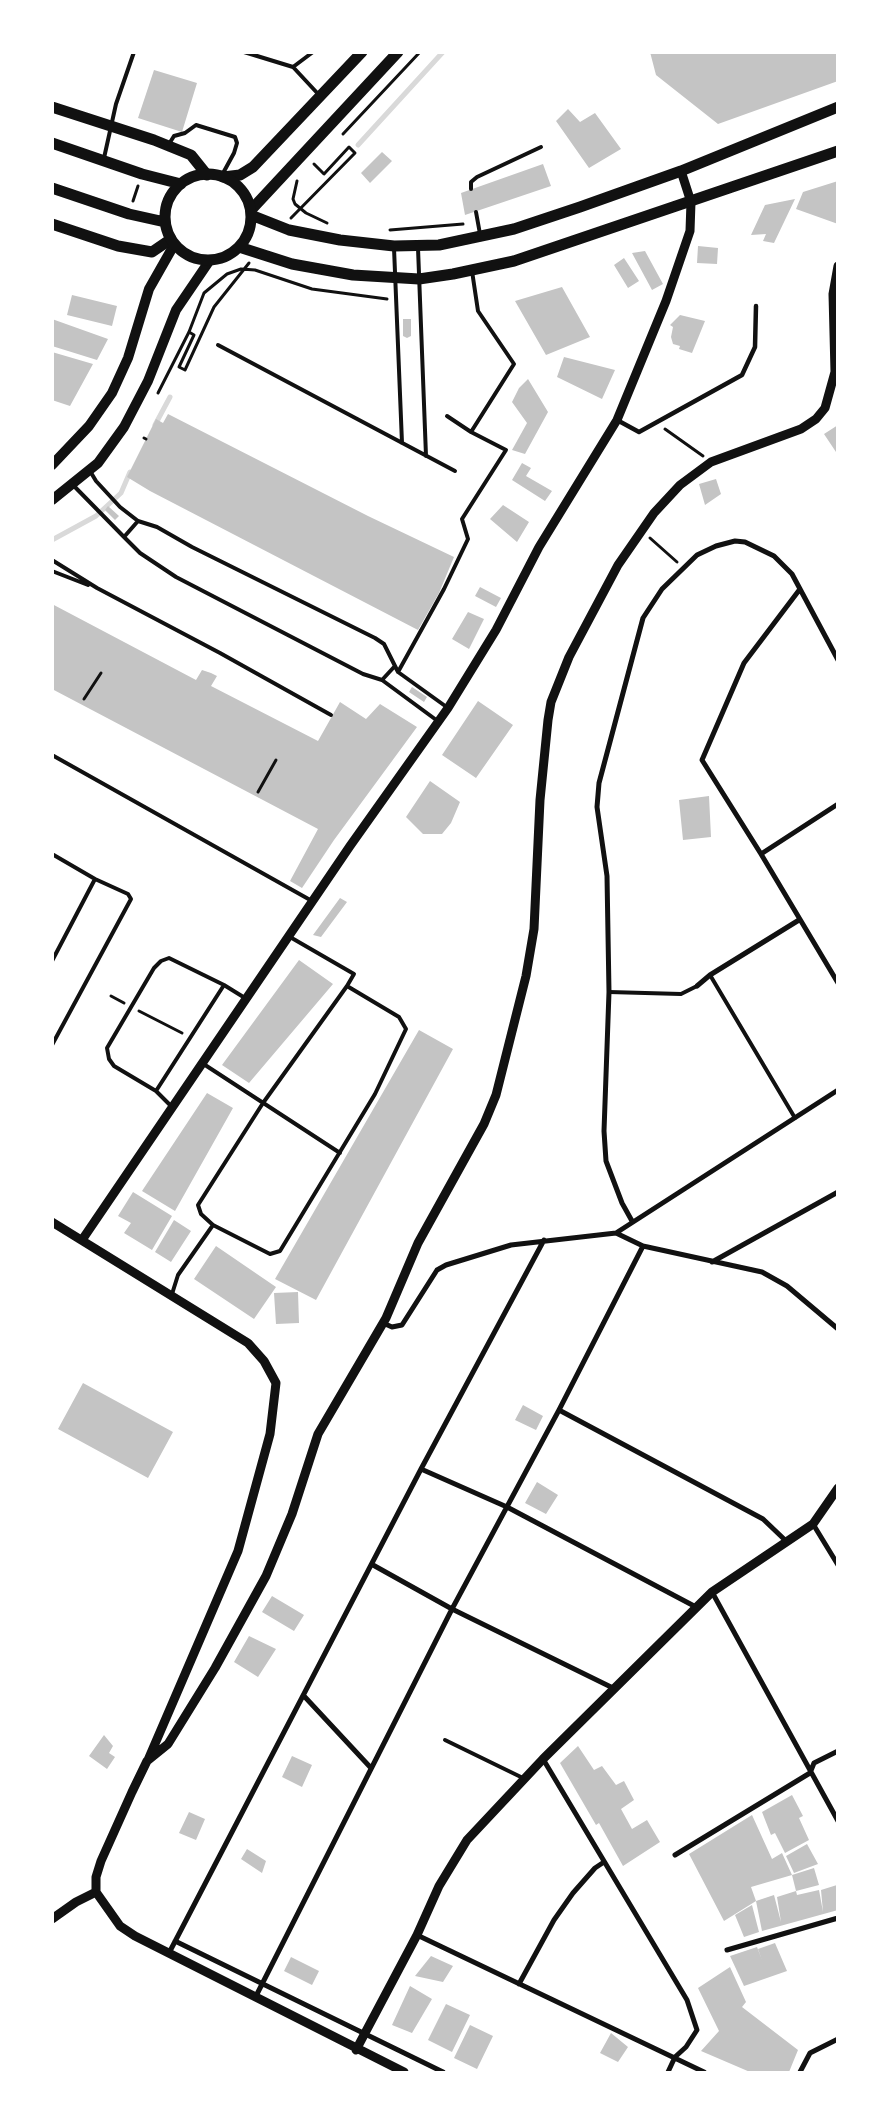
<!DOCTYPE html>
<style>
body{margin:0}
#map{position:relative;width:890px;height:2125px;overflow:hidden;background:#fff;font-family:Quicksand,sans-serif}
canvas{display:block}
.frame{position:absolute;inset:0;border:54px solid #fff;pointer-events:none}
</style>
<div id="map">
<canvas width="890" height="2125"></canvas>
<div class="frame"></div>
</div>
<script>
const ctx = document.querySelector('canvas').getContext('2d');
ctx.lineJoin = 'round';
const shape = rows => new Path2D(rows.map(r => 'M' + r).join(''));
function trace(path, color, width, dash) { ctx.strokeStyle = color; ctx.lineWidth = width; ctx.lineCap = dash ? 'butt' : 'round'; ctx.setLineDash(dash || []); ctx.stroke(path); }
function fillPath(path, color) { ctx.fillStyle = color; ctx.fill(path, 'evenodd'); }
trace(shape([
 [358,145,443,52],
 [155,425,170,397],
 [52,540,96,516,121,493,130,472]
]), '#d9d9d9', 5);
fillPath(shape([
 [650,52,838,52,838,81,718,124,656,75],
 [154,70,197,83,182,132,138,118],
 [568,109,580,122,595,113,621,149,589,168,556,121],
 [382,152,392,161,370,183,361,173],
 [543,164,551,186,465,215,461,193],
 [838,181,838,224,796,209,803,192],
 [795,199,774,243,763,241,766,234,751,235,765,205],
 [698,246,718,248,717,264,697,263],
 [645,251,663,284,652,290,632,253],
 [624,258,639,281,628,288,614,265],
 [562,287,590,337,546,355,515,301],
 [72,295,117,306,112,326,67,315],
 [680,315,705,321,692,353,679,349,680,346,673,344,671,337,673,327,670,325],
 [52,319,108,339,97,360,52,346],
 [403,319,411,319,411,336,407,338,403,336],
 [52,352,93,364,70,406,52,400],
 [564,357,615,370,602,399,557,377],
 [528,379,548,412,525,454,512,450,527,423,512,402,519,388],
 [168,414,368,516,454,557,439,593,418,630,150,491,127,477,156,419,163,423],
 [838,425,838,455,824,434],
 [522,463,531,468,526,476,552,491,545,501,512,480],
 [716,479,721,494,705,505,699,484],
 [503,505,529,522,517,542,490,519],
 [108,506,119,516,115,520,105,510],
 [480,587,501,598,496,607,475,596],
 [52,604,196,680,202,670,211,673,217,676,211,686,318,741,340,702,366,719,380,704,417,727,334,840,302,888,290,881,318,829,52,689],
 [468,612,484,619,469,649,452,639],
 [412,687,427,697,424,702,409,692],
 [478,701,513,725,476,778,442,755],
 [430,781,460,802,451,823,442,834,423,834,406,817],
 [709,796,711,837,683,840,679,800],
 [340,898,347,902,321,937,313,935],
 [299,960,333,984,249,1083,222,1065],
 [419,1030,453,1049,316,1300,275,1279],
 [207,1093,233,1108,175,1211,142,1191],
 [133,1192,172,1216,152,1250,124,1233,131,1223,118,1216],
 [174,1220,191,1231,171,1262,155,1252],
 [216,1246,276,1287,254,1319,194,1279],
 [298,1292,299,1323,276,1324,274,1293],
 [83,1383,173,1432,148,1478,58,1429],
 [523,1405,543,1416,536,1430,515,1420],
 [537,1482,558,1495,546,1514,525,1503],
 [272,1596,304,1615,294,1631,262,1612],
 [249,1636,276,1649,258,1677,234,1662],
 [104,1735,113,1746,109,1753,115,1757,107,1769,89,1756],
 [578,1746,594,1770,602,1766,616,1785,624,1781,634,1800,621,1809,632,1829,647,1820,660,1842,623,1866,599,1823,596,1825,560,1763],
 [292,1756,312,1765,302,1787,282,1777],
 [792,1795,803,1816,799,1818,809,1840,785,1853,775,1833,771,1835,762,1812],
 [189,1812,205,1819,196,1840,179,1833],
 [752,1815,772,1859,782,1853,792,1875,751,1887,756,1901,774,1895,781,1922,777,1897,796,1891,797,1895,819,1890,823,1912,821,1890,837,1885,838,1910,762,1931,756,1901,724,1921,689,1854],
 [807,1844,818,1864,794,1873,786,1856],
 [247,1849,266,1861,262,1873,241,1859],
 [814,1868,819,1885,796,1891,792,1875],
 [752,1905,759,1932,744,1937,735,1915],
 [775,1943,787,1971,744,1986,730,1956,757,1947,762,1960,758,1949],
 [431,1956,453,1966,443,1982,415,1976],
 [291,1957,319,1971,312,1985,284,1971],
 [730,1967,746,2002,742,2007,798,2050,789,2072,750,2072,701,2051,719,2031,698,1988],
 [410,1986,432,1999,412,2033,392,2025],
 [446,2004,470,2015,452,2052,428,2040],
 [470,2025,493,2036,477,2069,454,2058],
 [611,2033,628,2047,618,2062,600,2053]
]), '#c4c4c4');
trace(shape([
 [343,134,420,52],
 [297,181,293,199,295,204,306,213,327,223],
 [133,201,138,186],
 [291,218,355,153,349,147,324,174,314,164],
 [390,230,463,224],
 [189,332,194,335,179,367,185,370,214,307,249,263],
 [158,393,189,332,204,293,227,274,241,269,255,270,312,289,387,299],
 [665,429,703,456],
 [144,438,146,439],
 [650,538,677,562],
 [84,699,101,673],
 [258,792,276,760],
 [111,996,124,1003],
 [139,1011,182,1033]
]), '#111', 3);
trace(shape([
 [244,52,293,67,320,96],
 [293,67,313,52],
 [169,144,174,136,185,133,196,125,235,137,237,143,234,153,222,175],
 [104,158,116,104,134,52],
 [471,189,471,182,477,177,541,147],
 [476,212,480,234],
 [394,248,402,443],
 [418,248,426,456],
 [218,345,455,471],
 [447,416,471,432],
 [90,471,96,481,120,507,138,521],
 [73,485,124,537],
 [52,560,97,588,220,653,331,715],
 [52,571,88,585],
 [394,667,382,680,363,674,176,577,140,553,124,537,138,521,157,527,192,547,375,638,384,644,398,672,448,708],
 [398,672,444,589,468,539,462,519,506,450,471,432,514,364,478,311,472,271],
 [382,680,439,722],
 [52,755,312,901],
 [52,854,95,879,128,894,131,899,52,1045],
 [290,937,354,974,347,986,399,1017,406,1029,375,1094,280,1251,270,1254,213,1225,201,1214,198,1205,263,1103,347,986],
 [52,961,95,879],
 [710,975,795,1118],
 [609,992,681,994,697,986],
 [202,1063,340,1153],
 [156,1091,114,1066,109,1059,107,1048,154,968,161,961,169,958,224,985],
 [171,1106,156,1091,224,985,245,998],
 [172,1294,178,1275,213,1225],
 [445,1740,525,1779]
]), '#111', 4);
trace(shape([
 [617,420,639,432,742,375,755,347,756,306]
]), '#111', 4.5);
trace(shape([
 [800,589,744,663,702,760,761,854,838,983],
 [761,854,838,804],
 [697,986,710,975,799,920],
 [632,1221,622,1203,606,1161,604,1131,609,992,607,876,597,807,599,783,643,618,662,589,697,555,716,546,735,541,745,542,774,556,792,574,838,660],
 [616,1233,838,1090],
 [712,1262,838,1192],
 [383,1323,392,1327,402,1325,437,1270,446,1265,511,1245,616,1233,643,1246,762,1272,787,1286,838,1329],
 [559,1410,763,1519,785,1540],
 [421,1469,507,1507,696,1607],
 [813,1524,838,1565],
 [373,1565,452,1609,613,1688],
 [712,1592,838,1821],
 [304,1696,371,1768],
 [543,1759,687,2000,697,2030,686,2047,675,2057,668,2072],
 [675,1855,810,1773,814,1763,838,1751],
 [417,1935,704,2072],
 [175,1941,443,2072],
 [727,1950,838,1918],
 [169,1953,421,1469,544,1240],
 [519,1984,554,1920,573,1893,595,1868,604,1862],
 [255,1998,452,1609,559,1410,643,1246],
 [800,2072,810,2053,838,2039]
]), '#111', 5);
trace(shape([
 [52,1222,248,1343,264,1361,276,1383,270,1434,238,1551,148,1760],
 [82,1240,350,846,448,708,496,630,539,547,617,420,666,301,690,231,691,202,681,171],
 [96,1892,96,1877,101,1861,132,1792,147,1761,168,1744,215,1668,266,1576,292,1514,318,1434,386,1318,418,1243,484,1124,496,1095,526,976,534,929,540,800,548,720,551,702,569,657,618,565,654,513,680,485,711,462,801,429,816,419,825,408,835,372,833,294,838,266],
 [96,1892,120,1926,135,1936,404,2072],
 [52,1919,76,1902,96,1892],
 [356,2050,417,1935,439,1886,467,1840,543,1759,712,1592,813,1524,838,1488]
]), '#111', 9);
trace(shape([
 [52,465,89,426,112,393,128,358,149,289,174,245],
 [52,500,98,463,124,427,148,381,176,310,210,260]
]), '#111', 10);
trace(shape([
 [52,107,154,140,191,155,207,175],
 [223,177,240,175,253,167,362,52],
 [251,210,398,52],
 [52,224,118,246,152,252,171,239]
]), '#111', 11);
trace(shape([
 [52,143,142,174,181,184],
 '165 217a43 43 0 1 1 86 0a43 43 0 1 1-86 0Z',
 [52,188,129,214,165,222],
 [251,215,289,230,340,240,394,246,439,245,514,229,580,207,681,171,838,107],
 [239,247,292,264,353,275,419,279,453,274,514,261,838,151]
]), '#111', 11);
</script>
